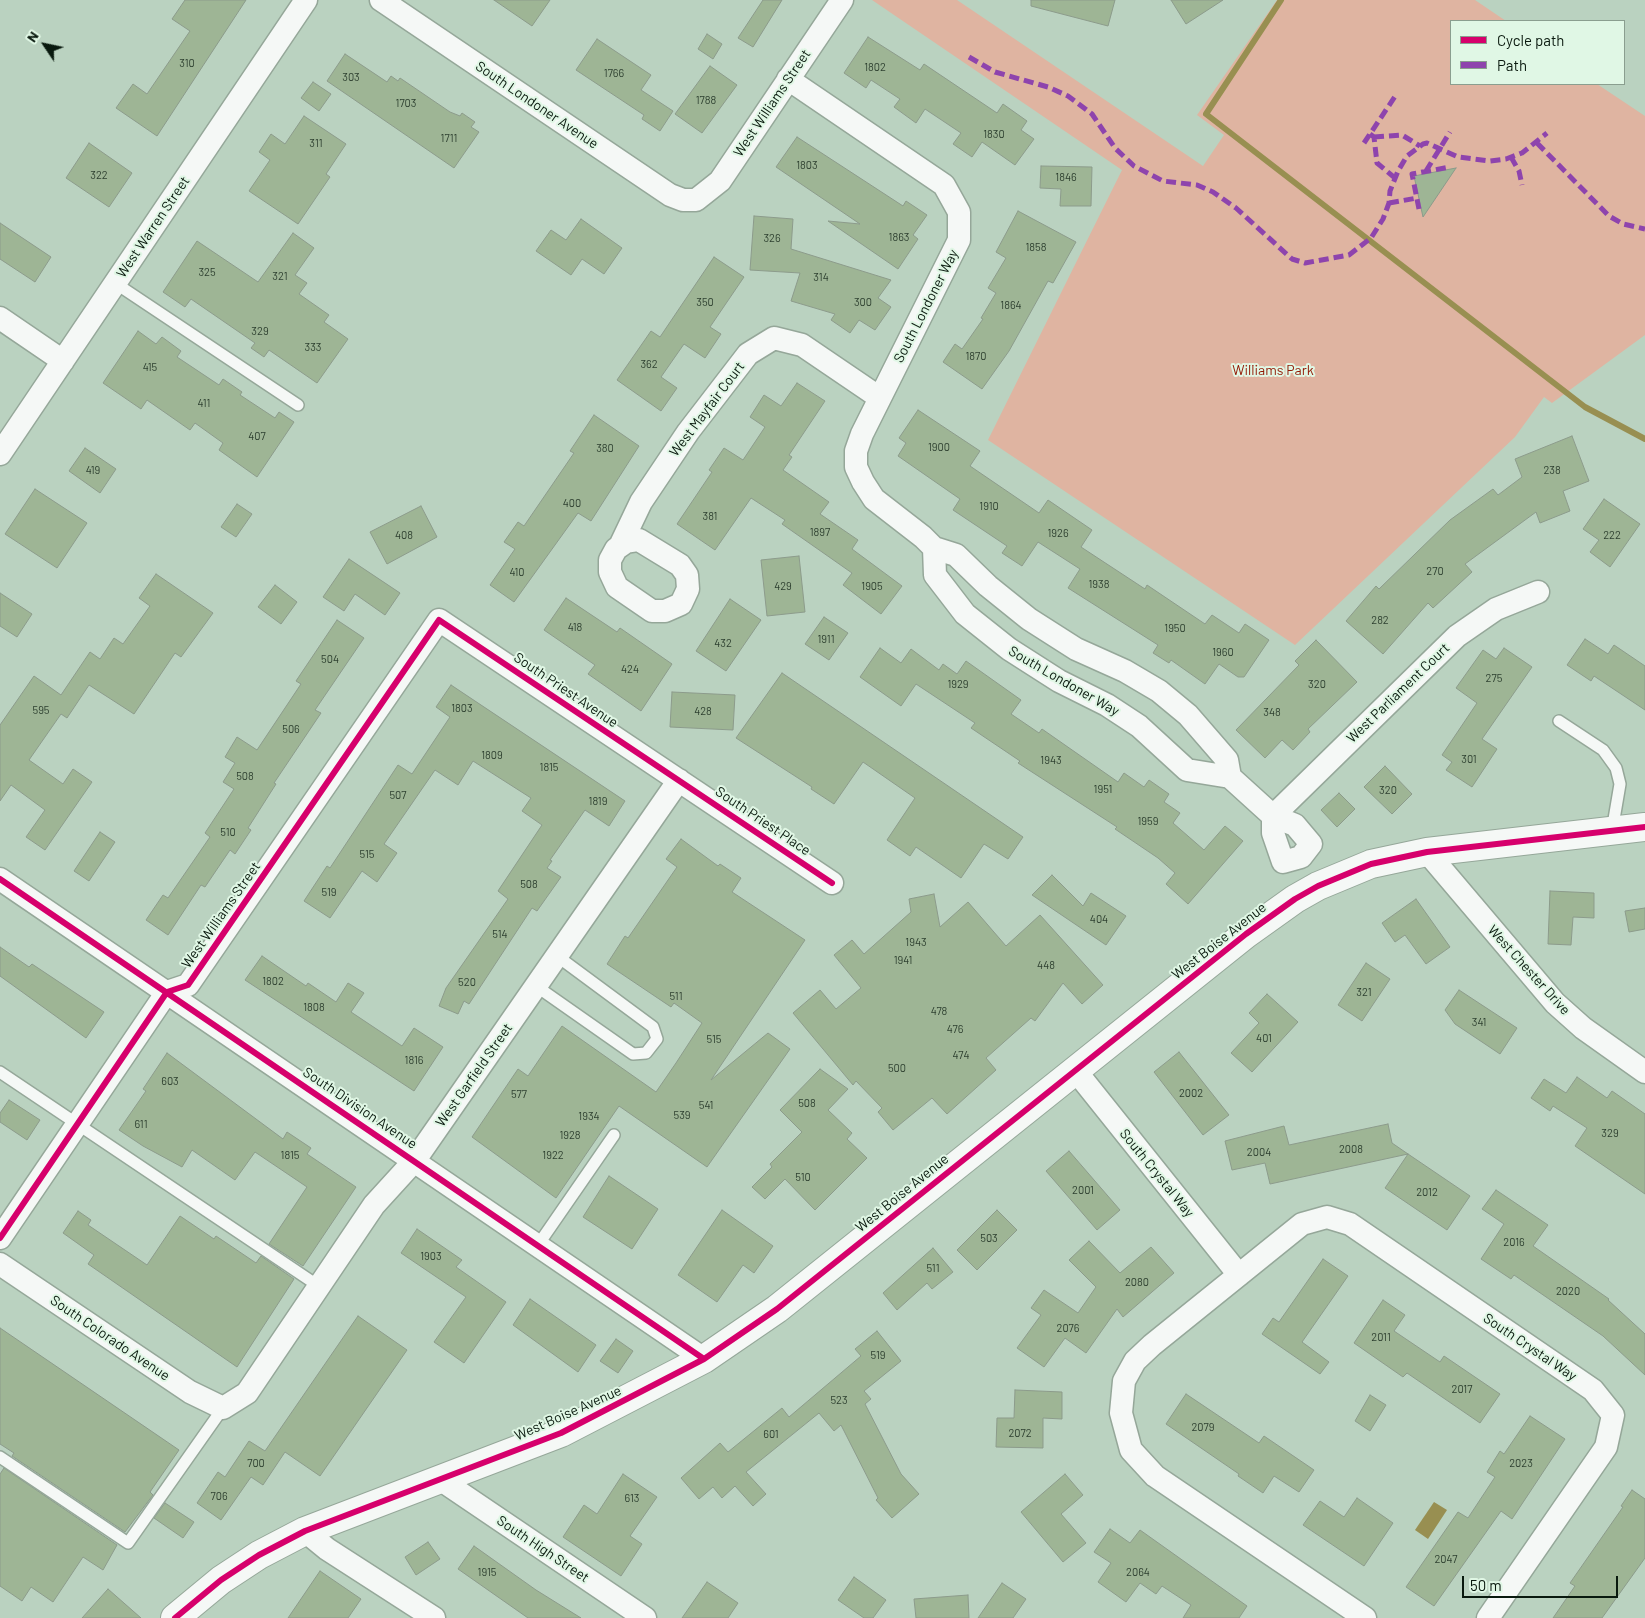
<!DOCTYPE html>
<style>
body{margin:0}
#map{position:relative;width:1645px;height:1618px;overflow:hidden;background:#bad2c0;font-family:Barlow,sans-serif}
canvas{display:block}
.legend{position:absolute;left:1450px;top:20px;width:175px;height:65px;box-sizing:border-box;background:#e0f7e5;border:1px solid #8a9e8f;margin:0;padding:6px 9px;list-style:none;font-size:15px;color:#09190e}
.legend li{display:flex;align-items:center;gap:10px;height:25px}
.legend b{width:25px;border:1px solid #8a9e8f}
.north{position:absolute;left:20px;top:20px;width:50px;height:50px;-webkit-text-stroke:4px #e0f7e5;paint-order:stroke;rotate:304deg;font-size:14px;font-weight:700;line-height:20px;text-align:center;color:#09190e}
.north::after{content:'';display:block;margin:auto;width:18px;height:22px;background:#09190e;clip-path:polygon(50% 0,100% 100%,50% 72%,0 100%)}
.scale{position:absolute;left:1462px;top:1576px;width:156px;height:22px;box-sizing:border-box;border:2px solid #09190e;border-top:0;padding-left:6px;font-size:15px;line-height:18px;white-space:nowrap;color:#09190e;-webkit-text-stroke:4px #e0f7e5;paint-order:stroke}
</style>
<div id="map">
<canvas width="1645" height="1618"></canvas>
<ul class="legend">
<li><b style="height:6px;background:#d6006c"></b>Cycle path</li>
<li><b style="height:6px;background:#8e44ad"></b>Path</li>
</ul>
<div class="north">N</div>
<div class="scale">50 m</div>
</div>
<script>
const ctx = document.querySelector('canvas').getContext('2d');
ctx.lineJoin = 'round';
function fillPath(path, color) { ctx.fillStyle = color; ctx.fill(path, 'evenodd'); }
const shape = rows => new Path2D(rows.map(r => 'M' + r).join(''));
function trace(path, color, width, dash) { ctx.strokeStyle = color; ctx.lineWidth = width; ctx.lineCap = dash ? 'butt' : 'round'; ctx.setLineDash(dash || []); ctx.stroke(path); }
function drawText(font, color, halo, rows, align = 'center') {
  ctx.font = font + ' Barlow,sans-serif'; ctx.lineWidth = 4; ctx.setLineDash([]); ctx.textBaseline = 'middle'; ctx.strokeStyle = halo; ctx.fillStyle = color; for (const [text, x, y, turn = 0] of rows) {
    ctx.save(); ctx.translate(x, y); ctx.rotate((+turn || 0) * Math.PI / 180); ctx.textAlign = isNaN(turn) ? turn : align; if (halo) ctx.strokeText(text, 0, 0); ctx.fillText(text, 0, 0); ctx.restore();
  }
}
fillPath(shape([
 [872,0,957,0,1203,166,1224,135,1197,115,1277,0,1475,0,1506,21,1451,21,1451,84,1597,84,1645,116,1645,335,1552,403,1544,397,1515,437,1295,645,988,440,1122,170]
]), '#dfb4a1');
fillPath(shape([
 [1434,1502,1447,1510,1428,1539,1415,1530]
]), '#988f51');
trace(shape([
 [1281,0,1206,114,1585,407,1645,439]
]), '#988f51', 6);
const building = shape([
 [185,0,246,0,157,136,116,108,133,84,147,94,190,31,172,19,185,0],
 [494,0,550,0,532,26,494,0],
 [763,0,782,0,753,47,738,38,763,0],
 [1031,0,1115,0,1108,26,1031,6,1031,0],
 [1171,0,1223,0,1186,24,1171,0],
 [707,34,722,44,713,59,698,49,707,34],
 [868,37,920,70,924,64,997,113,1003,104,1027,121,1021,130,1034,139,1015,165,982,142,972,157,953,144,961,133,925,109,916,123,894,107,900,99,871,80,866,88,844,73,868,37],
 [597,39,651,75,641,90,673,111,660,131,642,119,644,115,576,70,597,39],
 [345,54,387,82,391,76,398,81,400,78,450,112,460,116,462,113,475,122,471,127,479,132,454,168,327,81,345,54],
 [710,66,737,85,702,133,675,114,710,66],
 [313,82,331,94,319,111,301,98,313,82],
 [304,116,346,144,326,174,330,177,298,224,249,191,270,160,259,152,271,134,285,144,304,116],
 [797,137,903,206,906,201,927,215,913,235,918,239,898,269,828,221,860,224,776,167,797,137],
 [89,143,132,173,109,207,66,178,89,143],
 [1041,166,1092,167,1091,206,1060,206,1061,189,1040,188,1041,166],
 [1456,168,1423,217,1414,176,1456,168],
 [1018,211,1076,242,1053,283,1048,281,1009,351,982,389,943,362,955,344,962,349,983,319,981,318,996,293,988,288,1006,258,996,252,1018,211],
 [754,216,793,219,791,249,891,280,878,298,891,307,875,330,859,320,850,333,831,320,835,314,791,301,800,273,750,270,754,216],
 [581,219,622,248,604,274,582,259,571,275,536,251,551,230,566,240,581,219],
 [0,223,51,257,35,282,0,259,0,223],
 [293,233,314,248,295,275,307,283,299,294,329,315,324,322,348,339,317,383,269,350,264,357,251,348,255,343,191,299,185,307,163,292,197,241,258,282,293,233],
 [714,257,744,277,710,327,721,334,705,358,684,344,661,377,677,388,661,411,617,380,651,331,660,337,714,257],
 [138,331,156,344,162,337,181,351,177,357,219,385,223,379,242,392,240,395,275,418,279,412,294,422,257,477,219,450,223,443,195,423,190,430,147,400,141,409,103,383,138,331],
 [797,383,825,401,789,455,792,457,783,470,829,502,820,514,858,540,852,549,902,586,881,614,843,585,852,573,782,524,785,520,751,498,715,550,677,524,712,472,709,470,724,448,743,460,765,427,750,417,764,395,781,406,797,383],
 [918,410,980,451,970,466,1039,513,1048,500,1092,530,1081,547,1145,589,1147,585,1205,624,1212,615,1239,633,1245,624,1269,640,1244,677,1238,677,1219,664,1205,684,1171,660,1169,663,1153,653,1158,645,1068,588,1080,569,1038,542,1022,566,1002,553,1007,546,953,510,960,499,898,456,906,443,899,438,918,410],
 [594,415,639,446,591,521,578,513,514,602,490,585,515,549,504,542,518,522,524,526,574,453,570,451,594,415],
 [1572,436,1589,481,1563,491,1570,511,1540,523,1536,512,1465,564,1472,572,1433,608,1428,603,1383,654,1346,621,1376,586,1379,589,1450,520,1493,489,1498,495,1522,477,1515,459,1572,436],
 [85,448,116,469,100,493,69,471,85,448],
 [35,489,87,523,57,568,5,534,35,489],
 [1604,499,1640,524,1610,567,1590,552,1599,540,1583,529,1604,499],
 [237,504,252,514,236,537,221,527,237,504],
 [421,506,437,537,387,564,370,532,421,506],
 [799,556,805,612,767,616,761,560,799,556],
 [349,559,400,593,385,615,355,594,344,611,323,597,349,559],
 [156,574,213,613,181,657,175,653,134,714,89,685,67,718,61,714,29,760,63,784,73,769,92,782,45,850,26,837,45,810,11,785,0,801,0,725,34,676,61,695,90,652,100,659,114,638,123,644,150,606,139,598,156,574],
 [275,585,297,602,281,624,258,607,275,585],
 [0,593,32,614,17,637,0,626,0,593],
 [566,598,617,632,620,628,672,664,641,711,588,674,595,665,544,630,566,598],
 [730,599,761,620,726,671,696,651,730,599],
 [824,617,848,633,829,660,805,644,824,617],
 [337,620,364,638,315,710,321,713,274,783,276,784,248,828,251,830,235,854,230,850,205,887,201,885,168,935,146,920,163,895,168,898,210,837,205,833,234,789,223,782,235,763,225,757,237,737,257,750,301,684,296,681,337,620],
 [1585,639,1608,654,1614,645,1645,666,1645,710,1594,676,1591,681,1567,665,1585,639],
 [1316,640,1357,682,1308,729,1310,732,1293,750,1282,740,1265,758,1236,730,1299,665,1295,661,1316,640],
 [880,648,901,663,911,649,939,670,943,664,957,674,966,661,1021,700,1011,714,1039,733,1042,729,1118,782,1124,773,1144,787,1149,780,1169,794,1164,802,1180,813,1173,823,1204,850,1225,826,1243,841,1188,904,1166,884,1175,873,1158,858,1115,829,1117,827,1018,763,1020,761,971,728,975,723,916,684,901,706,860,677,880,648],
 [1504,648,1532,667,1482,739,1497,749,1472,787,1446,770,1452,762,1442,755,1477,703,1456,688,1483,650,1496,659,1504,648],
 [782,673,1023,837,1008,859,984,844,961,878,916,847,910,856,887,840,915,798,863,762,834,804,811,789,812,787,736,738,782,673],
 [451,685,625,801,609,826,585,810,550,860,552,861,547,868,561,877,537,911,532,908,469,1004,464,1001,458,1014,439,1006,446,988,508,899,498,891,542,825,522,811,531,798,473,761,458,785,435,770,384,844,397,853,377,882,362,871,330,918,304,901,327,866,330,868,398,765,412,774,450,717,436,707,451,685],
 [672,692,735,695,733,730,670,727,672,692],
 [1385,766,1412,794,1392,814,1364,787,1385,766],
 [1339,793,1355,809,1337,827,1321,810,1339,793],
 [100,832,115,842,89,881,74,871,100,832],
 [681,839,718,866,720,864,741,878,732,892,805,940,711,1080,768,1033,790,1049,707,1167,619,1106,556,1198,472,1137,518,1069,528,1076,562,1026,656,1092,676,1063,702,1023,674,1003,671,1007,607,964,625,936,628,938,677,867,666,859,681,839],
 [1052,875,1083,906,1091,893,1126,916,1106,945,1032,895,1052,875],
 [1550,891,1594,893,1594,918,1573,917,1571,945,1548,944,1550,891],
 [934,894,940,927,968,902,1006,946,1040,915,1103,985,1082,1004,1063,983,1035,1021,1031,1018,986,1058,996,1070,947,1114,932,1098,893,1130,878,1112,882,1108,856,1081,853,1085,793,1013,820,990,836,1009,861,988,834,955,852,940,864,954,911,912,909,899,934,894],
 [1416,899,1450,947,1426,964,1405,935,1395,942,1382,923,1416,899],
 [1645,908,1645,929,1629,932,1625,911,1645,908],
 [0,947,29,967,32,964,104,1012,86,1038,0,976,0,947],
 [262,956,306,986,308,983,336,1002,348,983,364,993,351,1012,402,1046,414,1028,443,1047,414,1091,245,980,262,956],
 [1366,963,1390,979,1362,1021,1338,1005,1366,963],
 [1459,990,1517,1028,1500,1054,1455,1024,1445,1010,1459,990],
 [1267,994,1298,1022,1252,1072,1231,1053,1259,1023,1249,1013,1267,994],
 [1179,1052,1229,1115,1203,1135,1154,1072,1179,1052],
 [167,1053,283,1139,287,1132,311,1148,307,1154,356,1187,303,1266,269,1244,307,1187,255,1152,235,1180,192,1150,182,1167,143,1146,119,1130,146,1091,143,1089,167,1053],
 [820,1069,848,1089,828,1110,852,1133,847,1139,867,1158,815,1210,785,1179,765,1199,752,1187,772,1167,770,1164,802,1132,780,1110,820,1069],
 [1577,1077,1607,1098,1612,1091,1645,1114,1645,1194,1575,1146,1587,1128,1553,1106,1550,1111,1531,1098,1544,1079,1566,1093,1577,1077],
 [9,1100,40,1120,27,1140,0,1122,0,1113,9,1100],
 [1388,1124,1392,1143,1408,1154,1270,1184,1265,1163,1232,1170,1225,1141,1284,1126,1289,1145,1388,1124],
 [1069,1151,1120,1210,1097,1230,1046,1171,1069,1151],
 [1408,1154,1470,1196,1447,1230,1385,1188,1408,1154],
 [609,1176,658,1209,632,1249,583,1217,609,1176],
 [1496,1190,1548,1225,1533,1246,1609,1299,1608,1300,1645,1334,1645,1375,1603,1336,1514,1275,1511,1279,1481,1259,1504,1224,1482,1209,1496,1190],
 [722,1210,773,1246,754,1273,743,1265,717,1302,678,1275,722,1210],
 [997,1210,1017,1230,977,1270,957,1250,997,1210],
 [78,1211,91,1220,88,1225,147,1265,180,1216,214,1239,216,1236,256,1263,261,1256,294,1279,237,1367,88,1264,94,1255,63,1233,78,1211],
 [417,1229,462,1260,456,1267,506,1302,464,1363,434,1342,466,1297,401,1253,417,1229],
 [1089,1241,1120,1273,1151,1247,1174,1273,1123,1317,1117,1309,1086,1353,1065,1338,1044,1367,1017,1348,1041,1315,1031,1308,1044,1290,1078,1313,1096,1287,1069,1260,1089,1241],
 [933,1248,953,1272,932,1289,927,1283,897,1310,883,1293,933,1248],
 [1323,1259,1348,1276,1302,1342,1329,1362,1320,1374,1262,1334,1273,1318,1279,1322,1323,1259],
 [530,1299,596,1345,578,1372,513,1325,530,1299],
 [1383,1300,1405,1315,1394,1331,1440,1362,1444,1356,1500,1394,1480,1423,1407,1373,1403,1377,1354,1343,1383,1300],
 [358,1316,407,1350,320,1476,285,1452,263,1485,251,1477,221,1520,197,1503,218,1472,225,1477,249,1441,265,1451,358,1316],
 [0,1328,179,1450,150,1492,153,1495,125,1532,12,1456,14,1453,0,1444,0,1328],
 [877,1331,901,1361,864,1391,871,1399,865,1404,901,1474,919,1494,892,1518,876,1500,878,1498,841,1425,834,1431,819,1413,746,1472,766,1494,753,1506,735,1486,722,1498,713,1487,699,1499,681,1478,720,1443,728,1452,782,1408,789,1417,861,1356,855,1349,877,1331],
 [616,1339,633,1351,618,1373,600,1361,616,1339],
 [1015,1390,1062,1392,1062,1419,1043,1418,1043,1448,996,1447,997,1418,1014,1418,1015,1390],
 [1186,1394,1259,1443,1264,1436,1314,1470,1299,1492,1274,1476,1263,1493,1238,1476,1239,1474,1166,1424,1186,1394],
 [1370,1395,1386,1405,1370,1431,1355,1421,1370,1395],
 [1530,1416,1565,1439,1512,1519,1501,1511,1434,1606,1406,1587,1458,1512,1468,1518,1495,1477,1487,1472,1500,1451,1504,1454,1530,1416],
 [4,1468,117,1545,103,1570,83,1557,53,1602,31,1587,22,1601,0,1586,0,1474,4,1468],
 [623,1474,657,1497,630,1536,642,1544,621,1576,563,1537,584,1505,597,1514,623,1474],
 [1065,1474,1083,1495,1061,1514,1086,1543,1063,1562,1021,1512,1065,1474],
 [1632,1490,1645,1499,1645,1558,1602,1618,1553,1618,1575,1586,1570,1583,1623,1507,1621,1506,1632,1490],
 [1357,1498,1393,1523,1364,1566,1303,1525,1320,1501,1344,1517,1357,1498],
 [165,1503,194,1522,183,1538,154,1518,165,1503],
 [1110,1529,1130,1543,1140,1530,1247,1606,1239,1618,1183,1618,1191,1605,1162,1586,1156,1594,1140,1583,1126,1602,1098,1582,1111,1563,1094,1552,1110,1529],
 [428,1542,440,1559,416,1575,405,1557,428,1542],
 [474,1546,536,1590,581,1618,528,1618,458,1569,474,1546],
 [320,1571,361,1599,348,1618,288,1618,320,1571],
 [854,1577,886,1600,873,1618,864,1618,838,1600,854,1577],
 [707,1582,738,1603,728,1618,682,1618,707,1582],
 [1002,1583,1026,1599,1013,1618,978,1618,1002,1583],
 [108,1589,141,1618,82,1618,108,1589],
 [968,1595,969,1618,916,1618,914,1599,968,1595]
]);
fillPath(building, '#9eb595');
trace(building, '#8c9b8b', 1);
const service = shape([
 [115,283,298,405],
 [1559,721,1603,750,1616,768,1620,784,1612,831],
 [536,986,633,1054,646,1053,657,1039,653,1027,557,956],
 [0,1072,320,1287],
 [538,1245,614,1135],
 [0,1457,128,1543,223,1408]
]);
const minor = shape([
 [381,0,670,195,683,200,696,200,720,181,842,0],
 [788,79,944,185,959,212,959,240,862,434,856,451,856,467,863,482,874,499,923,537,934,548],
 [0,318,63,361],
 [0,454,306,0],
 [639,540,680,565,687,575,688,589,681,604,665,611,652,611,617,587,610,572,610,560,616,549,626,542,639,540],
 [620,546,641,502,688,432,748,354,774,338,802,345,880,398],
 [1230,777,1227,760,1188,715,1159,691,1125,671,1076,649,1029,619,988,586,956,555,934,548,935,575,965,614,1009,649,1059,681,1107,705,1139,726,1187,770,1230,777,1273,816,1457,636,1496,609,1538,592],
 [1273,816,1295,825,1311,844,1301,857,1283,862,1273,833,1273,816],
 [1427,852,1555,1003,1583,1028,1645,1072],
 [0,879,704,1359],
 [1075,1070,1239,1275],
 [0,1238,167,992,188,985,439,620,832,883],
 [0,1264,190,1392,223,1408,247,1393,374,1205,415,1160,679,780],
 [441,1480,645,1618],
 [305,1531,327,1549,434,1618],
 [1365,1618,1155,1476,1131,1450,1121,1413,1124,1381,1135,1361,1152,1345,1302,1224,1327,1217,1350,1224,1593,1390,1613,1415,1606,1447,1488,1618]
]);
const tertiary = shape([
 [175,1618,221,1580,259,1555,305,1531,561,1433,704,1359,777,1309,1246,934,1295,899,1318,886,1371,864,1427,852,1645,827]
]);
trace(service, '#95a799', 14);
trace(minor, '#95a799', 25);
trace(tertiary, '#95a799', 30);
trace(service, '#f5f8f6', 11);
trace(minor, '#f5f8f6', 22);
trace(tertiary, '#f5f8f6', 28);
trace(shape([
 [969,57,995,72,1048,87,1068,96,1092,114,1115,148,1134,166,1163,181,1197,185,1213,192,1236,208,1292,259,1305,263,1349,255,1371,238,1383,219,1389,203,1390,191,1398,171,1407,156,1423,144,1427,143,1458,157,1490,161,1506,159,1522,153,1547,133],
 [1370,134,1374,137,1377,163,1395,178],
 [1374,137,1402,135,1420,146],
 [1364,143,1396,95],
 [1537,143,1609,216,1623,224,1645,229],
 [1511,157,1519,171,1522,185],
 [1426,171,1450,132],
 [1389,203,1417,198],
 [1419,209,1412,174,1450,167]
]), '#8e44ad', 5, [10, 5]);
trace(shape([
 [0,879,704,1359],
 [0,1238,167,992,188,985,439,620,832,883],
 [175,1618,221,1580,259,1555,305,1531,561,1433,704,1359,777,1309,1246,934,1295,899,1318,886,1371,864,1427,852,1645,827]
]), '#d6006c', 6);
drawText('11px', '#2e4030', null, [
 ["310",187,63],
 ["1802",875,67],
 ["1766",614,73],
 ["303",351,77],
 ["1788",706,100],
 ["1703",406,103],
 ["1830",994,134],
 ["1711",449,138],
 ["311",316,143],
 ["1803",807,165],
 ["322",99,175],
 ["1846",1066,177],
 ["1863",899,237],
 ["326",772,238],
 ["1858",1036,247],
 ["325",207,272],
 ["321",280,276],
 ["314",821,277],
 ["350",705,302],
 ["300",863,302],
 ["1864",1011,305],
 ["329",260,331],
 ["333",313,347],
 ["1870",976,356],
 ["362",649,364],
 ["415",150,367],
 ["411",204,403],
 ["407",257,436],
 ["1900",939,447],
 ["380",605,448],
 ["419",93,470],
 ["238",1552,470],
 ["400",572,503],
 ["1910",989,506],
 ["381",710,516],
 ["1897",820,532],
 ["1926",1058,533],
 ["408",404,535],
 ["222",1612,535],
 ["270",1435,571],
 ["410",517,572],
 ["1938",1099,584],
 ["429",783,586],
 ["1905",872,586],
 ["282",1380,620],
 ["418",575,627],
 ["1950",1175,628],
 ["1911",826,639],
 ["432",723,643],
 ["1960",1223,652],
 ["504",330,659],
 ["424",630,669],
 ["275",1494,678],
 ["1929",958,684],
 ["320",1317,684],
 ["1803",462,708],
 ["595",41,710],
 ["428",703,711],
 ["348",1272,712],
 ["506",291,729],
 ["1809",492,755],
 ["301",1469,759],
 ["1943",1051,760],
 ["1815",549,767],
 ["508",245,776],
 ["1951",1103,789],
 ["320",1388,790],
 ["507",398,795],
 ["1819",598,801],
 ["1959",1148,821],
 ["510",228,832],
 ["515",367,854],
 ["508",529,884],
 ["519",329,892],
 ["404",1099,919],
 ["514",500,934],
 ["1943",916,942],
 ["1941",903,960],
 ["448",1046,965],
 ["1802",273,981],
 ["520",467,982],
 ["321",1364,992],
 ["511",676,996],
 ["1808",314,1007],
 ["478",939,1011],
 ["341",1479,1022],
 ["476",955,1029],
 ["401",1264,1038],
 ["515",714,1039],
 ["474",961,1055],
 ["1816",414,1060],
 ["500",897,1068],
 ["603",170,1081],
 ["2002",1191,1093],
 ["577",519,1094],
 ["508",807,1103],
 ["541",706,1105],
 ["539",682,1115],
 ["1934",589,1116],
 ["611",141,1124],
 ["329",1610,1133],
 ["1928",570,1135],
 ["2008",1351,1149],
 ["2004",1259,1152],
 ["1815",290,1155],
 ["1922",553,1155],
 ["510",803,1177],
 ["2001",1083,1190],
 ["2012",1427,1192],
 ["503",989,1238],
 ["2016",1514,1242],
 ["1903",431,1256],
 ["511",933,1268],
 ["2080",1137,1282],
 ["2020",1568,1291],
 ["2076",1068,1328],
 ["2011",1381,1337],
 ["519",878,1355],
 ["2017",1462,1389],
 ["523",839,1400],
 ["2079",1203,1427],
 ["2072",1020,1433],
 ["601",771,1434],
 ["700",256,1463],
 ["2023",1521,1463],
 ["706",219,1496],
 ["613",632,1498],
 ["2047",1446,1559],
 ["1915",487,1572],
 ["2064",1138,1572]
]);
drawText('14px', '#09190e', '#e0f7e5', [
 ["West Williams Street",772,103,-56],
 ["South Londoner Avenue",537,105,34],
 ["West Warren Street",153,227,-56],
 ["South Londoner Way",926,306,-63],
 ["West Mayfair Court",707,409,-53],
 ["South Londoner Way",1064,681,30],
 ["South Priest Avenue",566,690,34],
 ["West Parliament Court",1398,693,-44],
 ["South Priest Place",763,821,34],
 ["West Williams Street",221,915,-55],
 ["West Boise Avenue",1219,941,-38],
 ["West Chester Drive",1529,970,48],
 ["West Garfield Street",474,1075,-55],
 ["South Division Avenue",360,1108,34],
 ["South Crystal Way",1157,1173,51],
 ["West Boise Avenue",902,1193,-39],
 ["South Colorado Avenue",110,1338,34],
 ["South Crystal Way",1530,1347,34],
 ["West Boise Avenue",568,1413,-24],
 ["South High Street",543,1549,34]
]);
drawText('14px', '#911703', '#e0f7e5', [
 ["Williams Park",1273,370]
]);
</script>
